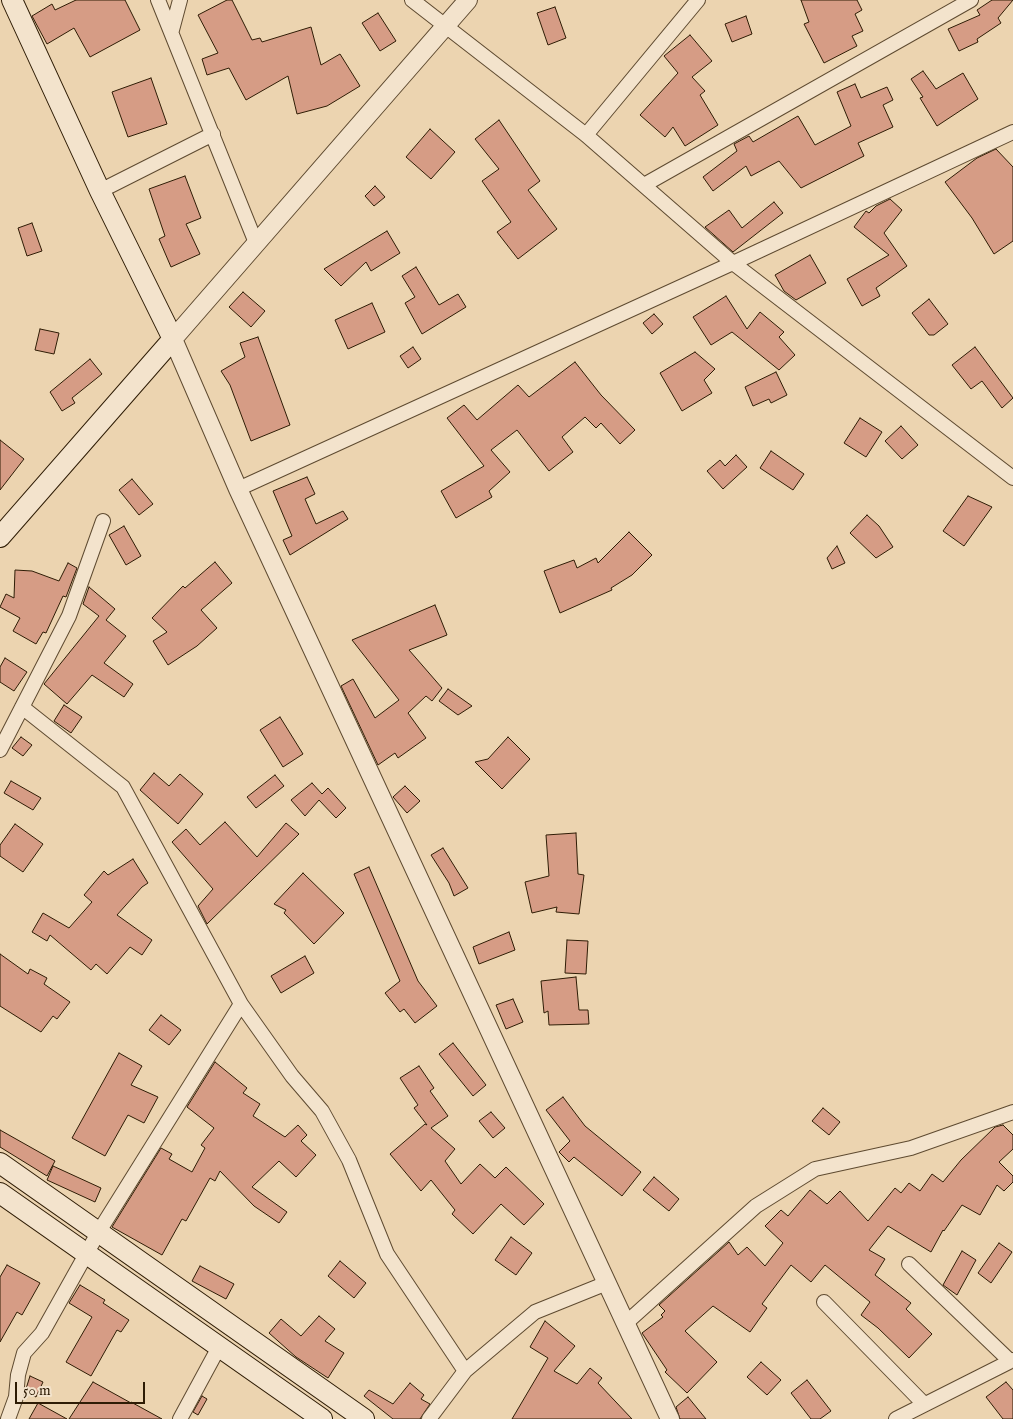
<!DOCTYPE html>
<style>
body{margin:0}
#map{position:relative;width:1013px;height:1419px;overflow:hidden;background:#ecd4b0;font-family:"IM FELL English",serif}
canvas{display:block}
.scale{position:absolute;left:15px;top:1382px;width:130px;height:22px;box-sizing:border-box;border:2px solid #2e1c05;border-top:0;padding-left:6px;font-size:15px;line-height:18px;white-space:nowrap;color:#2e1c05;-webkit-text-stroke:4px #f3e3cc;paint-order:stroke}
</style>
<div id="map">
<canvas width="1013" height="1419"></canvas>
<div class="scale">50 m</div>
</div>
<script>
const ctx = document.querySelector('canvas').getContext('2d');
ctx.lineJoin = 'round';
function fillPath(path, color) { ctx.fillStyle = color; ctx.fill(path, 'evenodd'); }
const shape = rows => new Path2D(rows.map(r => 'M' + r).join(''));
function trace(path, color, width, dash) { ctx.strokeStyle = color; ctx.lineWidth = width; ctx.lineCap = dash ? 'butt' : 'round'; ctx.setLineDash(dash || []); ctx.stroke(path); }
const building = shape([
 [76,0,125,0,140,30,90,57,74,28,47,44,32,16,52,4,55,10,76,0],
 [227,0,232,0,252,40,260,38,262,42,311,27,321,65,340,54,360,86,327,106,297,114,288,76,246,100,229,68,207,75,202,59,218,53,198,15,227,0],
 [801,0,857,0,862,10,855,14,863,31,852,36,857,46,824,63,804,24,809,22,801,0],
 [992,0,1013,0,998,18,1001,23,977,39,978,42,959,51,948,29,980,15,977,10,992,0],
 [555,7,566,38,548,45,537,13,555,7],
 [378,13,396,41,380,51,362,23,378,13],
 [746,16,752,34,732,42,725,24,746,16],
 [690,35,712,61,692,77,705,91,700,95,718,125,685,146,673,127,665,137,640,115,678,73,664,56,690,35],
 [923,71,936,89,963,73,978,99,937,126,920,98,923,97,911,79,923,71],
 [151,78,167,124,128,137,112,92,151,78],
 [855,84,861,98,887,87,893,100,883,105,893,127,858,143,864,156,801,188,779,161,751,176,746,166,713,191,703,177,737,151,734,144,749,136,753,142,798,116,815,145,851,126,837,92,855,84],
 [499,120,540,181,528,190,557,229,518,259,497,232,511,222,482,181,499,169,475,139,499,120],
 [430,129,455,152,431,179,406,157,430,129],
 [996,149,1013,167,1013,241,994,254,972,218,945,182,977,158,996,149],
 [185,176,201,218,186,224,200,254,171,267,159,239,165,236,149,189,185,176],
 [375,186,385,197,374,206,365,196,375,186],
 [890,199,902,210,884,233,907,266,876,288,880,296,862,306,847,279,889,255,854,227,866,211,869,213,876,206,890,199],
 [774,202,783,213,733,252,705,227,729,210,742,228,774,202],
 [32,223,42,251,27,256,18,228,32,223],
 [387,231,400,253,371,271,366,262,341,286,324,269,387,231],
 [810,255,826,283,796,300,784,291,775,275,810,255],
 [416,267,439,305,458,294,466,307,422,334,405,303,415,297,402,276,416,267],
 [243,292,265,311,251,327,229,307,243,292],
 [726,296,747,329,760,312,784,332,779,337,795,355,779,370,732,332,711,345,693,317,726,296],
 [929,299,948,324,934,335,929,335,912,313,929,299],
 [372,303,385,332,348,349,335,320,372,303],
 [654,314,663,324,652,334,643,323,654,314],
 [40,329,59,333,54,354,35,350,40,329],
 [258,337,290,425,251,441,230,385,221,371,245,357,240,343,258,337],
 [413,347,421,359,408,368,400,356,413,347],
 [975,347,1013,398,1002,408,982,381,971,389,952,365,975,347],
 [695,352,715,369,704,380,712,393,682,411,660,373,695,352],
 [90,359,102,374,72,398,75,403,62,411,50,392,90,359],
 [575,362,601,395,635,430,620,444,601,423,596,428,585,417,562,437,573,452,549,471,517,430,491,450,510,472,489,491,492,497,456,518,441,491,484,466,447,418,464,405,477,420,518,385,529,397,575,362],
 [776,372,787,395,771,403,769,399,753,406,745,387,776,372],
 [860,418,882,432,866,457,844,443,860,418],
 [901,426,918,445,902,459,885,441,901,426],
 [0,440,24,459,0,490,0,440],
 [771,451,804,474,793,490,760,468,771,451],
 [736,455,747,467,723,489,707,471,720,460,725,466,736,455],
 [307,477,315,494,305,499,316,524,343,511,348,519,290,555,283,540,292,536,273,491,307,477],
 [132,479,153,504,139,515,119,490,132,479],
 [968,496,992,507,964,546,943,531,968,496],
 [867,515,879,526,893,547,876,558,850,533,867,515],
 [124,526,141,556,126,565,109,535,124,526],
 [629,532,652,555,632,575,611,588,612,590,560,613,544,571,574,560,577,568,596,558,598,563,629,532],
 [837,546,845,563,832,569,827,558,837,546],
 [215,562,232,583,201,610,217,628,197,646,168,665,153,641,167,632,152,618,183,586,185,588,215,562],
 [68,563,77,568,66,597,63,596,46,633,43,632,36,644,13,631,20,618,0,607,6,594,14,598,15,570,32,571,59,581,68,563],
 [89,587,115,609,106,620,126,636,104,663,133,684,124,697,92,675,67,704,44,684,99,616,83,604,89,587],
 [435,605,447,635,409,650,442,688,432,701,426,696,408,713,426,738,398,758,395,753,378,765,341,686,353,679,375,718,399,700,352,640,435,605],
 [5,658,27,672,14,691,0,682,0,667,5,658],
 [448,689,472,706,458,715,439,701,448,689],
 [64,705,82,717,71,733,54,721,64,705],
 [280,717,303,754,283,767,260,730,280,717],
 [21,737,32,745,23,756,12,748,21,737],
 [508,737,530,759,502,789,475,762,488,759,508,737],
 [154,773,169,786,180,774,203,794,178,824,140,790,154,773],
 [275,775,284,786,256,808,247,797,275,775],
 [11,781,41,798,33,810,4,793,11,781],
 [312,783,322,794,328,788,346,808,336,818,319,800,305,816,291,800,312,783],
 [405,786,420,801,407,813,393,797,405,786],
 [225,822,257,857,286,823,299,834,207,924,198,906,213,889,172,842,186,829,200,845,225,822],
 [15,824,43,844,23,872,0,856,0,845,15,824],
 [576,833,578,874,584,875,579,914,556,912,557,907,532,913,525,882,549,876,546,835,576,833],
 [443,848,468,888,454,896,449,883,431,855,443,848],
 [133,859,148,883,142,887,117,915,152,940,142,955,130,947,107,974,96,964,91,970,50,935,47,941,32,932,43,913,69,928,92,902,84,895,104,871,108,875,133,859],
 [369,867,418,981,437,1006,415,1023,404,1009,400,1012,385,993,400,981,354,874,369,867],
 [303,873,344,913,314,944,284,913,286,910,274,904,303,873],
 [509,932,515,950,479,964,473,947,509,932],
 [567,940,588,941,586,974,565,973,567,940],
 [0,954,28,974,30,969,47,978,44,984,70,1002,57,1019,53,1016,41,1032,0,1006,0,954],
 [305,956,314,973,281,993,271,976,305,956],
 [576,977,579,1010,588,1010,589,1024,549,1025,548,1011,544,1013,541,981,576,977],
 [513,999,523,1022,506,1029,496,1005,513,999],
 [161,1015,181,1030,169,1045,149,1030,161,1015],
 [453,1043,486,1085,473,1096,439,1054,453,1043],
 [119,1053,142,1066,131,1085,158,1097,144,1123,128,1115,105,1156,72,1138,119,1053],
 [215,1062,247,1088,243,1093,260,1104,253,1116,285,1137,298,1125,307,1135,301,1141,316,1155,296,1177,279,1161,252,1187,287,1212,279,1223,254,1206,220,1171,215,1181,210,1178,186,1221,182,1219,162,1255,112,1227,161,1148,172,1154,169,1159,192,1172,205,1148,201,1145,214,1128,187,1107,215,1062],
 [419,1066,434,1088,430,1091,448,1116,431,1128,455,1149,445,1161,461,1184,480,1164,495,1178,506,1167,544,1204,524,1225,501,1204,473,1234,452,1214,455,1210,431,1180,421,1191,390,1154,425,1124,427,1125,414,1108,418,1105,400,1078,419,1066],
 [563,1097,585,1126,641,1172,622,1196,574,1157,569,1162,559,1152,570,1141,546,1110,563,1097],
 [823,1108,840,1122,829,1135,812,1121,823,1108],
 [491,1112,505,1128,493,1138,479,1121,491,1112],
 [1003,1125,1013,1135,1013,1149,999,1162,1013,1176,1013,1182,1004,1191,997,1185,980,1215,962,1205,944,1231,943,1230,931,1252,888,1226,869,1250,885,1259,875,1275,911,1303,906,1309,932,1334,909,1358,878,1328,861,1315,870,1302,825,1265,811,1282,791,1265,762,1304,767,1308,750,1332,713,1306,685,1331,717,1362,687,1393,665,1372,667,1370,642,1333,663,1317,661,1315,665,1311,659,1305,729,1242,738,1255,747,1247,765,1266,783,1243,765,1226,781,1210,788,1216,810,1190,827,1204,840,1191,868,1221,895,1188,901,1193,909,1183,920,1191,932,1174,943,1182,961,1160,995,1127,1003,1125],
 [0,1130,55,1161,47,1176,0,1147,0,1130],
 [53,1166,101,1188,95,1202,47,1180,53,1166],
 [654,1177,679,1199,669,1211,643,1190,654,1177],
 [511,1237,532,1253,516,1275,495,1260,511,1237],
 [999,1243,1012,1252,991,1283,978,1273,999,1243],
 [962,1251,976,1260,957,1295,943,1285,962,1251],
 [340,1261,366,1283,354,1298,328,1276,340,1261],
 [7,1265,40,1283,22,1315,17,1312,0,1342,0,1277,7,1265],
 [200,1266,234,1284,226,1299,192,1281,200,1266],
 [80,1285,105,1300,103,1303,129,1320,121,1332,117,1330,91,1376,66,1362,92,1317,69,1303,80,1285],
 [319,1316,335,1329,325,1341,344,1353,328,1378,296,1357,269,1333,281,1319,301,1336,319,1316],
 [545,1321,575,1346,554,1371,577,1384,590,1368,602,1378,598,1383,632,1419,512,1419,548,1358,530,1347,545,1321],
 [761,1362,781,1380,767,1395,747,1377,761,1362],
 [30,1376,43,1382,36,1397,25,1392,30,1376],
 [807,1380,831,1411,820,1419,811,1419,791,1393,807,1380],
 [93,1382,131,1403,131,1402,162,1419,69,1419,93,1382],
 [1006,1382,1013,1390,1013,1419,1003,1419,986,1397,1006,1382],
 [410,1383,424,1395,421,1399,430,1404,420,1419,393,1419,364,1396,369,1390,393,1404,410,1383],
 [202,1396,207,1399,198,1415,193,1412,202,1396],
 [688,1397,706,1419,680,1419,676,1407,688,1397],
 [38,1403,67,1419,29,1419,38,1403]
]);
fillPath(building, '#d69c85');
trace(building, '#2e1c05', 1);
const minor = shape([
 [158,0,256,243],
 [412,0,586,135,733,263,1013,478],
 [172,30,180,0],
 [586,135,698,0],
 [644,185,971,0],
 [100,191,213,134],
 [238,489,733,263,1013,132],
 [22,707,123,787,241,1004,292,1076,322,1111,349,1160,387,1254,465,1371],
 [0,750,69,616,103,521],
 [909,1264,1010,1361],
 [824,1302,924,1404],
 [626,1323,756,1206,815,1169,911,1148,1013,1112],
 [8,1419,16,1397,18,1375,24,1353,42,1333,98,1233,241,1004],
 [180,1419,219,1347],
 [429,1419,465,1371,535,1312,607,1283],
 [896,1419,1013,1360]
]);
const tertiary = shape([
 [468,0,173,339,238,489,670,1419]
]);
const secondary = shape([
 [0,537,173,339,100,191,12,0],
 [0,1163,364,1419],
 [0,1193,322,1419]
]);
trace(minor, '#5e4a30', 16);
trace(tertiary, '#5e4a30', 20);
trace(secondary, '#2e1c05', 22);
trace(minor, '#f3e3cc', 14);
trace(tertiary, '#f3e3cc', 18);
trace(secondary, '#f3e3cc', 20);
</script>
